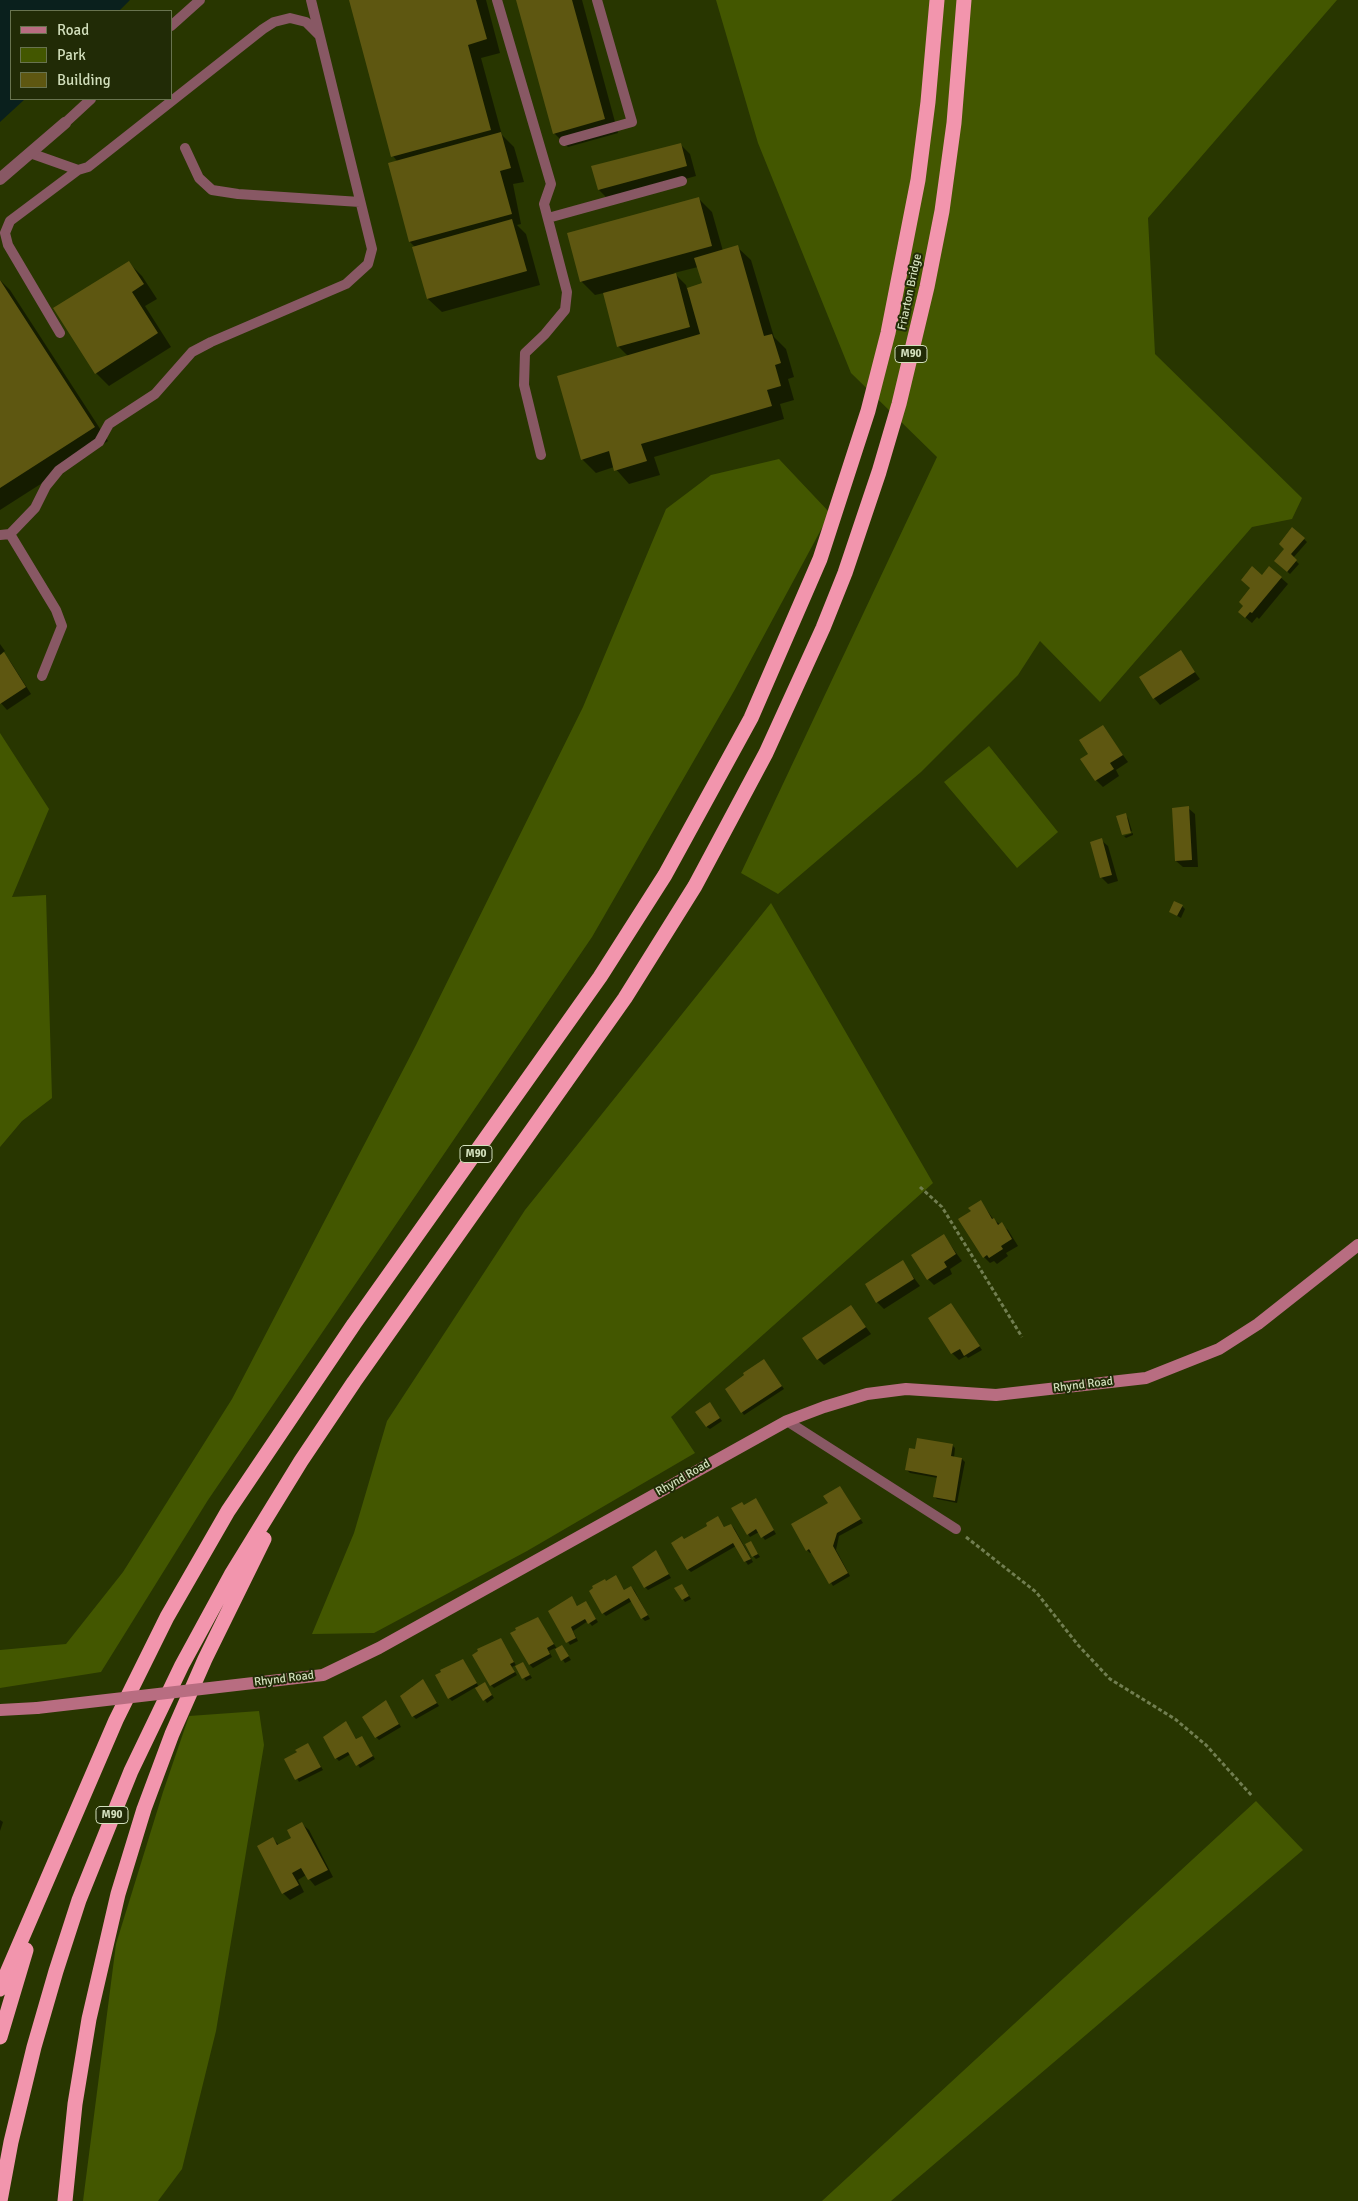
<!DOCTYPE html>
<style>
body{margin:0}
#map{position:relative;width:1358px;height:2201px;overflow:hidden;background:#283600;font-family:Signika,sans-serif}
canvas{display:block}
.legend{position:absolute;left:10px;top:10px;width:162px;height:90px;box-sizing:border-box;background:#212b06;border:1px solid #68734f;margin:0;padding:6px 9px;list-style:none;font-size:15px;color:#d2dfbc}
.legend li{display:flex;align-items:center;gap:10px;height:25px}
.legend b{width:25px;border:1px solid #68734f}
</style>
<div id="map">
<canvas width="1358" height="2201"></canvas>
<ul class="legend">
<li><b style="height:6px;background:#b86d81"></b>Road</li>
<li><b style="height:14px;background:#435700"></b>Park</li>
<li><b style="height:14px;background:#5e5711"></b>Building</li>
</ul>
</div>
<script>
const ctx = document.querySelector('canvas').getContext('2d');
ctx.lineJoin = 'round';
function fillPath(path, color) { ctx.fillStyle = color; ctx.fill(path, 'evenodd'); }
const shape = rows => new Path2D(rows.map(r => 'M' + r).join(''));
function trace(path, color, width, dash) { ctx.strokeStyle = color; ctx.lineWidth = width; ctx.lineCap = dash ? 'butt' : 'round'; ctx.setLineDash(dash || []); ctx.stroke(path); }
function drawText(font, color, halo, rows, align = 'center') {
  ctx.font = font + ' Signika,sans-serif'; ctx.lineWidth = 4; ctx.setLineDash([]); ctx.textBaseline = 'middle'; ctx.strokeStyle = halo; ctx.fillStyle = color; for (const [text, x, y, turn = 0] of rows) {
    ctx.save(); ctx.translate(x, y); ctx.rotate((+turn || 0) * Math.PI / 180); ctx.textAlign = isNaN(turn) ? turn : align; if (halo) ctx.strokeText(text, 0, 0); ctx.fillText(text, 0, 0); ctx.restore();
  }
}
fillPath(shape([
 [716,0,1337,0,1148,218,1155,354,1302,498,1292,519,1252,527,1100,702,1040,641,1018,675,921,772,778,894,741,873,937,457,851,373,758,143],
 [779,459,830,513,734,691,592,937,208,1500,101,1672,0,1688,0,1650,66,1644,123,1572,232,1399,416,1045,583,707,666,509,711,475],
 [0,733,49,809,12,897,46,895,52,1098,22,1121,0,1147],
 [989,746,1058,832,1017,868,944,782],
 [771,903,933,1183,671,1417,695,1453,527,1551,374,1633,312,1634,354,1533,387,1421,525,1210],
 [259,1711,264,1745,216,2031,182,2169,158,2201,83,2201,116,1944,163,1792,189,1716],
 [1256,1801,1303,1850,891,2201,822,2201]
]), '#435700');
fillPath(shape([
 [0,0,130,0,119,11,11,11,11,99,25,99,0,122]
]), '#0a201d');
fillPath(shape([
 [350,0,486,0,500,53,481,58,502,135,514,147,524,182,513,184,521,224,517,225,526,234,540,285,442,312,428,299,415,247,410,242,397,161,393,156],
 [517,0,582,0,618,133,568,147,554,133],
 [680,144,690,154,696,176,609,200,599,190],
 [698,198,712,212,723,251,737,247,751,260,774,337,786,349,794,377,788,379,794,400,780,404,784,419,654,457,660,475,629,484,614,467,596,473,582,459,628,356,618,346,604,293,595,295,581,281],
 [698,267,703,284,687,289,686,285,674,273],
 [128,262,142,276,157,299,145,306,171,347,109,386,96,373],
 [0,280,10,290,108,441,0,510],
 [1304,539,1307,542,1293,558,1299,564,1290,574,1278,564],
 [1269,567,1288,584,1259,619,1257,617,1252,623,1239,612,1244,606,1252,589],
 [0,644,5,651,2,653,10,661,31,694,7,710,0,702],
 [1180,652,1200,679,1160,705,1154,698],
 [1102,726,1128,762,1116,770,1119,776,1103,787,1096,780,1090,754],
 [1188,808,1195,814,1198,867,1183,867,1176,861],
 [1125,815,1128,818,1132,831,1123,834],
 [1133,833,1133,835,1126,838,1124,836],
 [1101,840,1108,846,1118,881,1108,884,1101,877],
 [1182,906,1185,909,1181,918,1170,912],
 [981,1202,994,1220,1008,1230,1018,1246,1006,1253,1008,1256,997,1264,994,1261,990,1263,984,1257,972,1212],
 [944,1236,962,1261,950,1269,952,1274,934,1285,928,1279],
 [902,1262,920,1286,884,1309,877,1302],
 [951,1305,957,1312,982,1350,968,1358,966,1356,959,1360,952,1353],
 [851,1307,871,1334,824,1365,818,1359],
 [764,1360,784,1389,744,1415,742,1412],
 [712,1407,722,1421,710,1429,707,1427],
 [952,1445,955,1448,954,1458,962,1459,965,1462,957,1503,937,1499,934,1496,938,1478,910,1473,907,1470],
 [843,1491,863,1523,839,1536,836,1550,850,1576,833,1586,812,1552,810,1553,807,1550,829,1504],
 [756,1499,776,1534,765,1540,759,1532,750,1537,748,1534,742,1503,745,1506],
 [720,1521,725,1528,731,1525,734,1528,753,1562,748,1565,736,1546,691,1572,688,1569,685,1540],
 [750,1542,760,1557,756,1559,753,1556],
 [656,1552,671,1578,648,1590,645,1587],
 [616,1577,625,1591,631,1587,634,1590,650,1619,645,1621,642,1618,632,1601,606,1616,603,1613,606,1582],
 [682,1585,691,1599,685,1602,683,1599],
 [572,1598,578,1607,585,1602,598,1622,592,1626,588,1621,573,1631,578,1641,570,1645,550,1612],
 [538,1618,557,1649,562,1646,571,1660,565,1663,555,1648,549,1651,552,1657,533,1668,530,1665,512,1633],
 [503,1643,517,1667,525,1667,532,1678,526,1681,516,1665,512,1667,517,1675,494,1688,491,1685],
 [463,1661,479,1687,485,1684,494,1698,487,1703,476,1687,452,1701,449,1698],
 [423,1681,439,1706,416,1719,413,1716,412,1687],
 [388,1705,401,1727,379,1740,376,1737],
 [346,1723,357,1740,364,1741,375,1759,360,1768,351,1754,339,1761,336,1758],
 [308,1745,323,1770,299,1782,286,1759],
 [0,1820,3,1822,0,1831],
 [302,1824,309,1830,333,1877,315,1886,306,1875,298,1880,304,1892,290,1900,283,1893,273,1839,279,1845,293,1838]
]), '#0007');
fillPath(shape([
 [349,0,476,0,487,39,468,45,491,130,391,157],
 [516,0,572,0,605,119,553,134],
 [501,132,511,168,500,171,512,214,409,242,388,163],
 [681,143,687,166,598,190,591,166],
 [699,197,712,246,580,282,567,233],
 [512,219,527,271,427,299,412,247],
 [738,245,764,336,772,334,781,363,775,365,781,386,767,390,772,406,641,444,647,461,614,471,609,451,581,460,557,376,700,334,687,288,702,283,694,258],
 [129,261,144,284,132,292,158,333,95,374,53,308],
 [676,273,690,327,617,347,603,293],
 [0,280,95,427,0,488],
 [1292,527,1305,538,1291,554,1297,560,1287,572,1274,561,1284,549,1279,544],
 [1252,566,1262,575,1269,566,1282,577,1252,613,1250,612,1245,618,1238,612,1243,606,1239,602,1250,588,1241,580],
 [1181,650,1195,672,1153,699,1139,677],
 [4,652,26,687,0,704,0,655],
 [1103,725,1123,755,1110,763,1114,769,1095,781,1080,759,1088,754,1079,740],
 [1189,806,1192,860,1175,861,1172,808],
 [1126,813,1131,833,1122,835,1116,816],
 [1102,838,1112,875,1100,878,1090,842],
 [1174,901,1183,905,1177,916,1169,912],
 [981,1200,992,1219,994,1218,998,1225,1002,1222,1012,1239,1001,1246,1003,1249,989,1258,987,1255,983,1258,958,1219,971,1211,968,1208],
 [944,1234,956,1254,944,1262,947,1267,927,1280,911,1255],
 [903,1260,914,1279,876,1303,865,1284],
 [951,1303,980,1346,964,1356,960,1349,951,1354,928,1318],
 [851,1305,866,1327,817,1360,802,1338],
 [764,1359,782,1386,741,1413,725,1389,744,1375,743,1373],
 [710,1402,720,1418,706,1427,695,1412],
 [917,1438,953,1444,951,1456,962,1458,955,1501,933,1497,937,1476,905,1470,909,1448,915,1449],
 [840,1486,861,1519,837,1533,833,1546,848,1573,829,1584,809,1549,806,1551,791,1524,828,1503,823,1496],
 [756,1498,774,1530,761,1538,756,1529,747,1535,731,1508,742,1502,744,1505],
 [718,1516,724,1527,731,1524,751,1559,744,1562,733,1543,687,1570,671,1543,682,1536,684,1539,707,1526,706,1523],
 [751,1541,758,1554,752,1557,745,1544],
 [656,1550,669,1574,644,1588,632,1567],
 [616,1575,624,1590,631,1586,648,1615,641,1619,629,1598,602,1614,589,1591,593,1588,592,1586,605,1579,606,1581],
 [682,1584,689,1596,682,1600,674,1588],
 [572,1596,577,1606,586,1601,596,1619,588,1624,585,1619,571,1627,576,1638,566,1643,548,1611],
 [538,1617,554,1644,547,1648,550,1654,529,1665,510,1633,516,1630,515,1628],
 [501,1638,514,1662,510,1664,515,1672,490,1686,472,1655,478,1651,477,1649],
 [562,1645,569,1656,561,1661,555,1649],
 [463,1659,477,1683,448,1699,435,1675,441,1672,440,1670],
 [523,1662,530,1675,522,1679,515,1666],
 [423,1679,437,1703,412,1717,400,1696],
 [485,1682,492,1695,483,1701,475,1688],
 [386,1700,399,1724,375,1738,362,1717],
 [346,1721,356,1739,362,1736,373,1756,356,1766,348,1752,335,1759,323,1737],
 [308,1743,321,1767,295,1780,284,1759,297,1752,295,1750],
 [302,1822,328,1870,308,1880,301,1868,292,1873,299,1885,282,1894,257,1846,273,1837,277,1845,291,1838,287,1830]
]), '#5e5711');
trace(shape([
 [920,1187,942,1207,1022,1337],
 [966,1537,1036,1592,1078,1645,1110,1679,1175,1719,1206,1745,1252,1796]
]), '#717e50', 3, [4, 2.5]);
trace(shape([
 [497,0,551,184,544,204,567,292,565,310,545,334,525,353,524,385,541,455],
 [171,26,200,0],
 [65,123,91,99],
 [564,141,632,122,597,0],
 [185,148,199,178,212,190,238,194,360,202],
 [30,153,78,170,88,167,263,29,274,22,290,18,306,22,319,35],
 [548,218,682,181],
 [60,333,8,245,5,233,10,221,78,170],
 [10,534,56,610,62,626,42,676],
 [0,535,10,534,35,508,46,486,59,470,99,442,109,424,155,394,192,352,211,342,346,284,368,264,372,249,311,0],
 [787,1421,956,1529]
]), '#885864', 10);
trace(shape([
 [0,179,65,123]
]), '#885864', 12);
trace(shape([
 [262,1682,323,1675,379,1648,787,1421,824,1407,867,1394,906,1389,996,1395,1146,1378,1219,1349,1258,1324,1358,1245],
 [0,1710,37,1708]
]), '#b86d81', 12);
trace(shape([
 [0,1989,116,1720,167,1617,228,1511,354,1324,600,977,665,875,751,718,820,559,868,411,888,333,918,180,928,102,937,0],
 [0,2037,26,1950],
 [0,2201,11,2142,34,2047,56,1971,79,1900,131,1771,182,1665,231,1575,301,1461,354,1382,625,998,695,886,766,753,823,628,845,573,879,472,899,404,927,287,942,211,954,123,964,0],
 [65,2201,75,2104,89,2019,118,1894,144,1809,172,1734,205,1659,264,1539]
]), '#f295ad', 15);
trace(shape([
 [37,1708,262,1682]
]), '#b86d81', 12);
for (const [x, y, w] of [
 [911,354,32],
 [476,1154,32],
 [112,1815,32]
]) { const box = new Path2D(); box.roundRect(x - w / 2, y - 8.5, w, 17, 4); ctx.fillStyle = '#212b06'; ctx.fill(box); trace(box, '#d2dfbc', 1); }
drawText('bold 11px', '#d2dfbc', null, [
 ["M90",911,354],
 ["M90",476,1154],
 ["M90",112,1815]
]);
drawText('12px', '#d2dfbc', '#212b06', [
 ["Friarton Bridge",910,292,-78],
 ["Rhynd Road",1083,1385,-7],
 ["Rhynd Road",683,1478,-30],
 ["Rhynd Road",284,1679,-7]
]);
</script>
